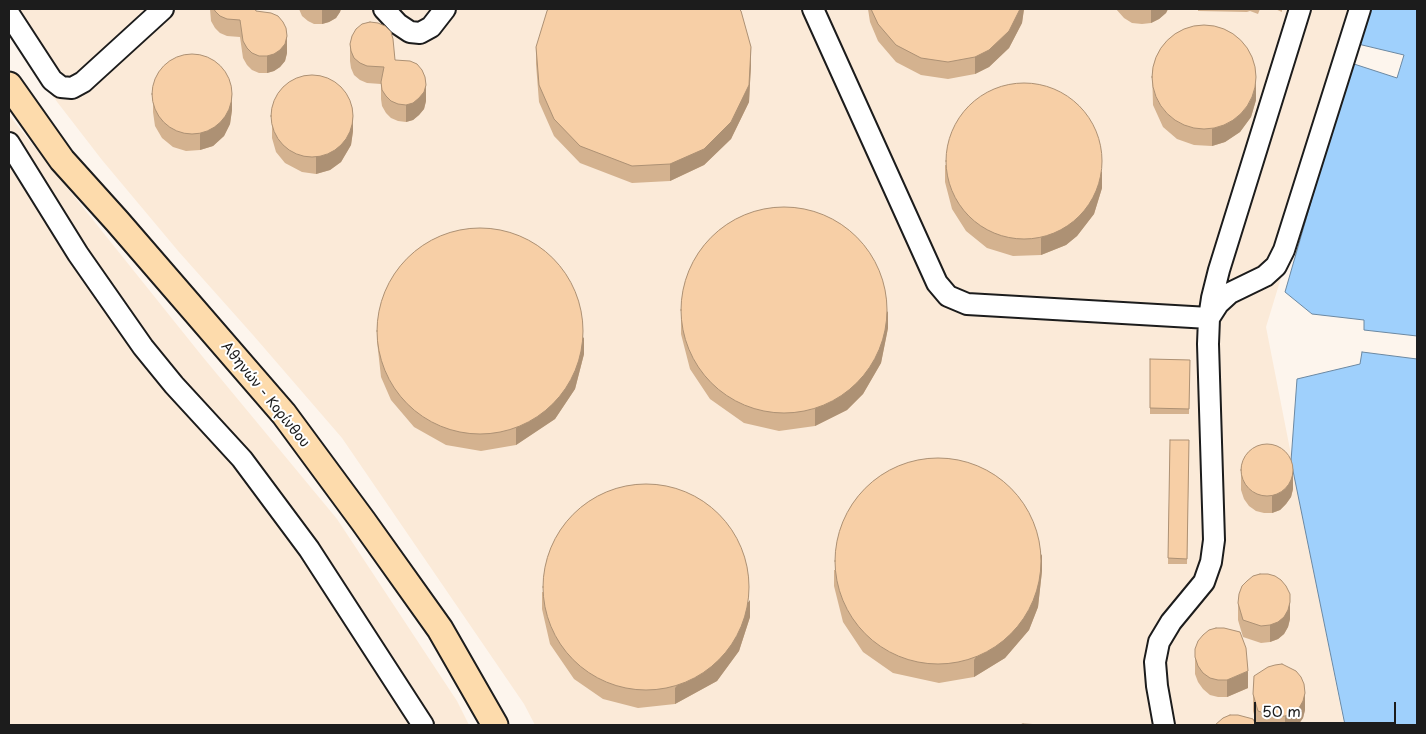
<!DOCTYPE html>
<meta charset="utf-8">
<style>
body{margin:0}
#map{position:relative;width:1426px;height:734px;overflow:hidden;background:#fdf5ed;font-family:"Playpen Sans",sans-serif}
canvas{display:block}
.frame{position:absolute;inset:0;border:10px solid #1c1c1c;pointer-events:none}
.scale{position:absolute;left:1254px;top:702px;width:142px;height:22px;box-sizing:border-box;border:2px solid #1c1c1c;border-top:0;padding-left:6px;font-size:15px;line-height:18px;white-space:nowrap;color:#1c1c1c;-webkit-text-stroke:4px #fff;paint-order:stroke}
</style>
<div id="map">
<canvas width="1426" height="734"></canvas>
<div class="frame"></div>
<div class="scale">50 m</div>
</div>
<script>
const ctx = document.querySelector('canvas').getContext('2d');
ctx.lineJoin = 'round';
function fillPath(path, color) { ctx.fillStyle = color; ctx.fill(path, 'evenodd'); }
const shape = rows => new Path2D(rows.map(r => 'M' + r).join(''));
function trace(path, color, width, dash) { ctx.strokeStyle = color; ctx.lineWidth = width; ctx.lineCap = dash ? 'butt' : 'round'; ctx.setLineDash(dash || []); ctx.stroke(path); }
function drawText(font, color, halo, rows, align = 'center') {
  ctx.font = font + ' "Playpen Sans",sans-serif'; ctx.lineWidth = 4; ctx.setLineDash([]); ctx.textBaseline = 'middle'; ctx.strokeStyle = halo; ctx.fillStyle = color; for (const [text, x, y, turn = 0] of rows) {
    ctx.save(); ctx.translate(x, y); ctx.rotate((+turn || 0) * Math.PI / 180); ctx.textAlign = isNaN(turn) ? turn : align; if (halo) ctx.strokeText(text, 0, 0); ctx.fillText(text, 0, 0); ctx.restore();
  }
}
fillPath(shape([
 [9,9,1363,9,1266,327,1344,725,535,725,524,704,342,438,253,335,179,252,102,160,34,72,9,29],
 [9,115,202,356,337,519,457,701,469,725,9,725]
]), '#fbead8');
const water = shape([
 [1369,9,1417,9,1417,336,1364,330,1364,320,1312,314,1285,292,1351,63,1397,78,1404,55,1358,44,1369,9],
 [1362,352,1417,359,1417,725,1345,725,1291,461,1297,379,1360,364,1362,352]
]);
fillPath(water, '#9fd0fc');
trace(water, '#6b88a2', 1);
const minor = shape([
 [384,9,398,24,410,32,420,33,431,27,445,9],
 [813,9,937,283,948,296,967,304,1209,318,1218,304,1230,293,1265,276,1276,266,1284,250,1360,9],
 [9,14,52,80,61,87,72,88,83,82,163,9],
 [9,143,78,254,143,347,174,385,242,459,309,549,423,725],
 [1164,725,1157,686,1155,662,1159,642,1171,622,1204,582,1211,562,1214,540,1208,344,1209,318,1212,298,1219,270,1300,9]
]);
const major = shape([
 [9,85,62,160,117,221,284,414,363,521,440,629,495,725]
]);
trace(minor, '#1c1c1c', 24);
trace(major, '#1c1c1c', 29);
trace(minor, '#fff', 20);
trace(major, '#fddbac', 25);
fillPath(shape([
 [210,9,255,9,256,11,287,53,285,61,280,67,274,71,267,73,259,73,252,70,247,65,243,58,240,37,227,36,220,33,215,28,211,21],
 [299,9,341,9,340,12,336,18,329,22,322,24,314,24,308,21,302,16],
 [868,9,1024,9,1022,23,1009,48,989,67,975,74,948,79,921,75,896,62,878,41,870,22],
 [1116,9,1168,9,1166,13,1159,19,1151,23,1142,24,1132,23,1124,18],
 [1198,9,1260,9,1258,14,1250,11,1247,12,1198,11],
 [1275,9,1282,9,1282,12],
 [350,44,395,60,426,101,424,109,419,115,413,120,406,122,398,121,391,118,386,113,382,106,381,99,381,84,367,83,360,80,354,75,351,68,350,61],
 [536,47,751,64,749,102,731,139,704,165,670,181,632,183,580,163,554,136,539,102,536,64],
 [1152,70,1256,100,1251,117,1240,132,1225,142,1212,146,1194,145,1177,139,1163,127,1153,105],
 [153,95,232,110,230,124,224,136,213,146,200,150,186,151,173,147,162,138,155,126,153,112],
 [272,121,353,131,351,145,341,162,330,170,316,174,302,172,285,163,276,152,272,138],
 [945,165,1102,188,1094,214,1077,236,1066,245,1041,255,1013,256,987,248,966,231,952,209,945,182],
 [681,317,888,328,881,363,863,394,847,410,815,426,779,431,744,423,710,399,690,369,681,334],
 [377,324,584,354,575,389,555,419,516,445,481,451,446,445,414,427,391,400,381,377,377,341],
 [1150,359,1190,360,1189,414,1150,414],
 [1170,440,1189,440,1187,564,1168,564],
 [1241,465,1293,489,1291,497,1286,504,1280,510,1272,513,1264,513,1256,511,1249,506,1244,499,1241,490],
 [834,570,1042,571,1038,607,1029,630,1005,658,974,677,939,683,893,673,863,652,843,622,834,586],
 [542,592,750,617,739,651,717,681,675,704,638,708,603,699,574,679,550,644,542,609],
 [1238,603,1290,619,1288,627,1284,634,1278,639,1270,642,1261,643,1243,637,1238,620],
 [1195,657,1248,688,1227,697,1218,697,1210,695,1203,689,1198,682,1195,674],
 [1253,694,1305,710,1303,718,1298,725,1257,725,1253,711]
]), '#d4b28f');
fillPath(shape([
 [322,9,341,9,340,12,336,18,329,22,322,24],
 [1020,9,1024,9,1022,23,1009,48,989,67,975,74,975,57],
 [1151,9,1168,9,1166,13,1159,19,1151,23],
 [287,36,287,53,285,61,280,67,274,71,267,73,267,56],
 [751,47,751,64,749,102,731,139,704,165,670,181,670,164],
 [1256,83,1256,100,1251,117,1240,132,1225,142,1212,146,1212,129],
 [426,85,426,101,424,109,419,115,413,120,406,122,406,105],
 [232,93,232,110,230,124,224,136,213,146,200,150,200,134],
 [353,114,353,131,351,145,341,162,330,170,316,174,316,157],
 [1102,171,1102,188,1094,214,1077,236,1066,245,1041,255,1041,238],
 [888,311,888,328,881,363,863,394,847,410,815,426,815,409],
 [584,337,584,354,575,389,555,419,516,445,516,428],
 [1293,472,1293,489,1291,497,1286,504,1280,510,1272,513,1272,496],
 [1042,554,1042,571,1038,607,1029,630,1005,658,974,677,974,660],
 [750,600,750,617,739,651,717,681,675,704,675,688],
 [1290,602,1290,619,1288,627,1284,634,1278,639,1270,642,1270,625],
 [1248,671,1248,688,1227,697,1227,680],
 [1305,693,1305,710,1303,718,1298,725,1285,725,1285,716]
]), '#ad9174');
const building = shape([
 [214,9,255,9,256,11,271,13,278,16,283,22,286,28,287,36,285,44,280,50,274,54,267,56,259,56,252,53,247,48,243,41,240,20,227,19,220,16,215,11,214,9],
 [548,9,739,9,741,11,751,47,749,85,731,122,704,149,670,164,632,166,580,146,554,119,539,85,536,47,547,11,548,9],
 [871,9,1020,9,1009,31,989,50,975,57,948,62,921,58,896,45,878,24,871,9],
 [370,22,378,23,385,26,391,32,393,39,395,60,410,61,417,64,422,70,425,77,426,85,424,92,419,98,413,103,406,105,398,104,391,101,386,96,382,90,381,82,384,67,367,66,360,63,354,58,351,51,350,44,352,36,356,29,362,24,370,22],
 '1152 77a52 52 0 1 1 104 0a52 52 0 1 1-104 0Z',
 '152 94a40 40 0 1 1 80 0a40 40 0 1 1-80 0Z',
 '271 116a41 41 0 1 1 82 0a41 41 0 1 1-82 0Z',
 '946 161a78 78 0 1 1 156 0a78 78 0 1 1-156 0Z',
 '681 310a103 103 0 1 1 206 0a103 103 0 1 1-206 0Z',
 '377 331a103 103 0 1 1 206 0a103 103 0 1 1-206 0Z',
 [1150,359,1190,360,1189,409,1150,408,1150,359],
 [1170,440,1189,440,1187,559,1168,558,1170,440],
 '1241 470a26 26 0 1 1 52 0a26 26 0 1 1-52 0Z',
 '835 561a103 103 0 1 1 206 0a103 103 0 1 1-206 0Z',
 '543 587a103 103 0 1 1 206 0a103 103 0 1 1-206 0Z',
 [1260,574,1268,574,1275,576,1281,580,1286,586,1290,594,1290,602,1288,610,1284,617,1278,622,1270,625,1261,626,1243,620,1238,603,1239,594,1242,586,1247,581,1253,576,1260,574],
 [1216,628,1224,628,1240,632,1246,648,1248,671,1227,680,1218,680,1210,678,1203,673,1198,666,1195,657,1195,649,1198,641,1203,635,1209,630,1216,628],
 [1282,664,1296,671,1301,677,1304,684,1305,693,1303,701,1299,708,1292,713,1285,716,1276,717,1258,711,1253,694,1254,676,1268,667,1275,665,1282,664],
 [1230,715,1238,715,1253,719,1256,725,1215,725,1223,718,1230,715],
 [1023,724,1042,725,1019,725,1023,724]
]);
fillPath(building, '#f7cfa6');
trace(building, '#ad9174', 1);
drawText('14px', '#1c1c1c', '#fff', [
 ["Αθηνών - Κορίνθου",265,395,51]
]);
</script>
